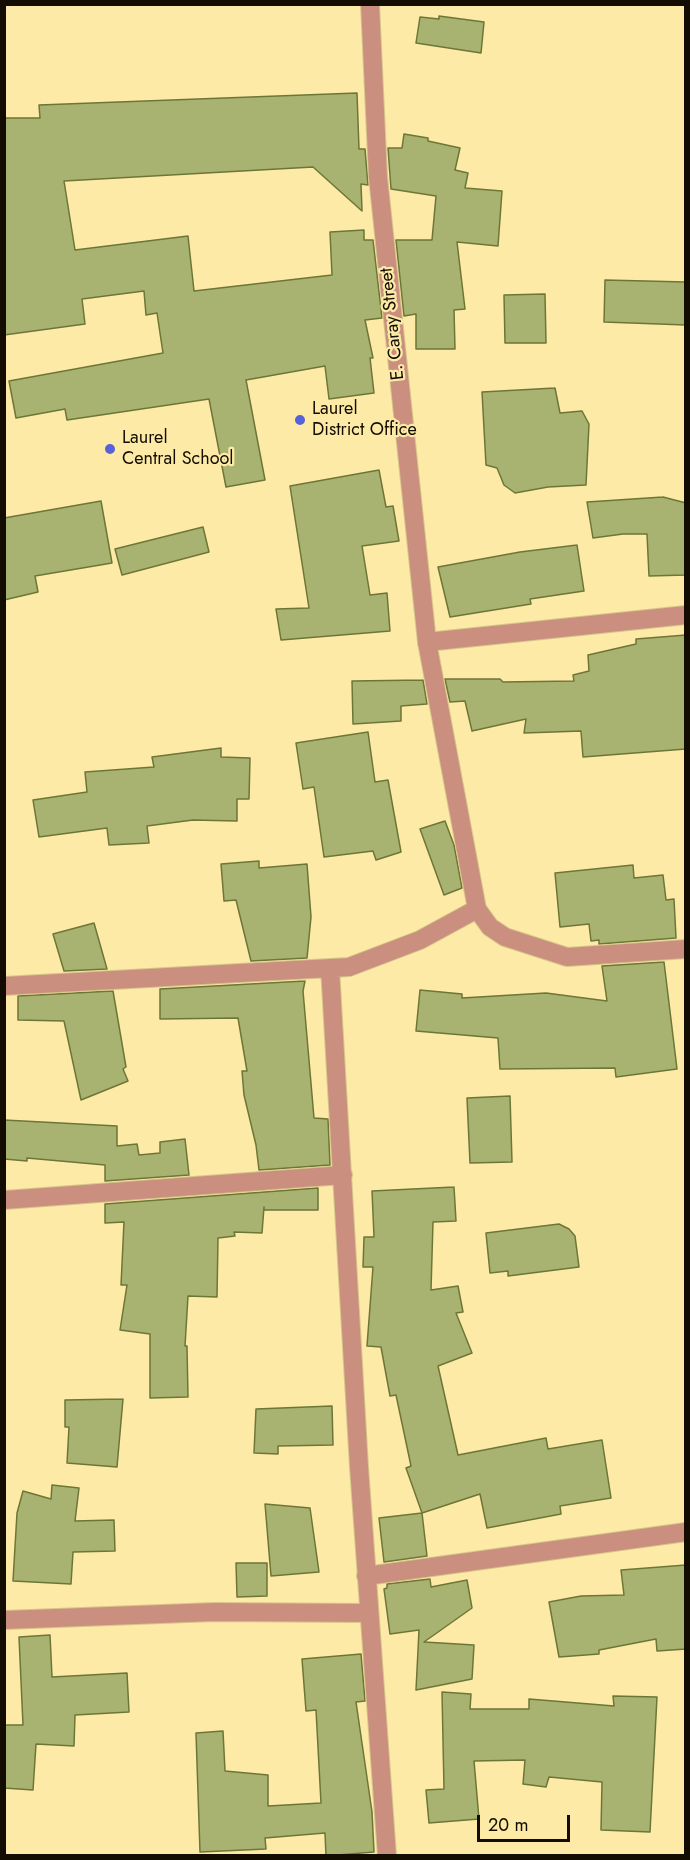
<!DOCTYPE html>
<style>
body{margin:0}
#map{position:relative;width:690px;height:1860px;overflow:hidden;background:#fceaa6;font-family:Jost,sans-serif}
canvas{display:block}
.frame{position:absolute;inset:0;border:6px solid #130c00;pointer-events:none}
.scale{position:absolute;left:477px;top:1815px;width:93px;height:27px;box-sizing:border-box;border:3px solid #130c00;border-top:0;padding-left:8px;font-size:18px;line-height:21px;white-space:nowrap;color:#130c00;-webkit-text-stroke:4px #fceaa6;paint-order:stroke}
</style>
<div id="map">
<canvas width="690" height="1860"></canvas>
<div class="frame"></div>
<div class="scale">20 m</div>
</div>
<script>
const ctx = document.querySelector('canvas').getContext('2d');
ctx.lineJoin = 'round';
function fillPath(path, color) { ctx.fillStyle = color; ctx.fill(path, 'evenodd'); }
const shape = rows => new Path2D(rows.map(r => 'M' + r).join(''));
function trace(path, color, width, dash) { ctx.strokeStyle = color; ctx.lineWidth = width; ctx.lineCap = dash ? 'butt' : 'round'; ctx.setLineDash(dash || []); ctx.stroke(path); }
function drawText(font, color, halo, rows, align = 'center') {
  ctx.font = font + ' Jost,sans-serif'; ctx.lineWidth = 4.5; ctx.setLineDash([]); ctx.textBaseline = 'middle'; ctx.strokeStyle = halo; ctx.fillStyle = color; for (const [text, x, y, turn = 0] of rows) {
    ctx.save(); ctx.translate(x, y); ctx.rotate((+turn || 0) * Math.PI / 180); ctx.textAlign = isNaN(turn) ? turn : align; if (halo) ctx.strokeText(text, 0, 0); ctx.fillText(text, 0, 0); ctx.restore();
  }
}
const building = shape([
 [439,16,484,22,481,53,416,43,420,17,439,19,439,16],
 [357,93,359,149,365,149,368,185,361,184,362,211,313,167,64,181,75,250,188,236,194,291,332,275,330,232,364,230,364,240,373,240,382,318,365,320,373,358,370,358,374,393,329,399,325,366,246,380,265,480,226,487,209,399,67,420,65,409,16,418,9,381,163,353,157,313,146,315,144,291,82,299,85,324,4,335,4,118,40,118,39,105,357,93],
 [404,134,428,138,428,141,460,148,455,170,468,173,465,188,502,191,498,246,457,242,465,309,454,310,455,349,416,349,416,314,404,316,396,240,432,240,436,196,391,189,388,148,402,148,404,134],
 [605,280,686,282,686,325,604,322,605,280],
 [545,294,546,343,505,343,504,295,545,294],
 [555,388,560,413,582,411,589,424,586,485,548,487,515,493,504,485,497,468,486,465,482,392,555,388],
 [379,470,386,507,393,506,399,541,362,546,370,595,387,593,390,631,281,640,276,609,309,608,290,486,379,470],
 [663,497,686,503,686,575,649,576,647,534,623,534,593,538,587,502,663,497],
 [101,501,112,563,35,576,38,592,4,600,4,518,101,501],
 [203,527,209,552,122,575,115,549,203,527],
 [577,545,584,591,530,599,531,604,450,617,438,567,520,552,577,545],
 [686,635,686,749,583,757,581,731,524,733,526,719,472,731,465,701,450,702,445,679,500,679,503,682,574,681,573,675,589,671,588,655,636,644,636,639,686,635],
 [423,680,427,704,401,706,401,721,353,724,352,681,423,680],
 [368,732,375,782,388,780,401,852,376,860,373,851,324,857,314,787,303,789,296,743,368,732],
 [221,748,221,757,250,758,249,799,237,799,237,821,193,820,147,826,149,843,109,845,107,828,39,837,33,800,87,792,85,772,154,767,152,757,221,748],
 [445,821,454,845,462,888,444,895,420,829,445,821],
 [259,861,259,868,307,864,311,917,307,958,251,961,236,900,224,901,221,864,259,861],
 [633,865,634,878,663,875,666,900,674,899,676,938,599,944,599,940,591,941,589,924,560,927,555,873,633,865],
 [94,923,107,969,64,971,53,934,94,923],
 [664,962,677,1069,616,1077,615,1068,500,1069,498,1038,416,1031,420,990,462,994,462,998,546,993,607,1001,602,966,664,962],
 [305,981,303,991,314,1118,328,1119,330,1165,259,1170,256,1145,244,1095,242,1071,247,1071,238,1018,160,1019,160,989,305,981],
 [113,991,126,1067,123,1069,128,1081,81,1100,64,1021,18,1020,18,996,113,991],
 [510,1096,512,1162,470,1163,467,1098,510,1096],
 [4,1120,117,1126,117,1146,137,1144,139,1155,160,1153,160,1142,185,1139,189,1175,105,1181,105,1165,27,1158,27,1161,4,1159,4,1120],
 [454,1187,456,1221,433,1222,431,1290,458,1286,463,1312,456,1313,472,1353,438,1366,458,1455,546,1438,548,1449,602,1440,611,1498,560,1506,561,1514,487,1528,480,1494,422,1513,406,1468,411,1466,396,1395,390,1396,381,1347,367,1346,373,1267,363,1267,364,1237,374,1237,372,1191,454,1187],
 [318,1188,318,1210,264,1210,264,1207,262,1233,234,1232,235,1236,218,1238,217,1297,188,1296,185,1346,187,1346,188,1397,150,1398,150,1334,120,1330,127,1285,121,1285,124,1222,105,1223,105,1204,318,1188],
 [559,1224,569,1229,575,1236,579,1267,508,1276,508,1271,490,1273,486,1233,559,1224],
 [123,1399,117,1467,67,1463,69,1427,65,1427,65,1400,123,1399],
 [332,1406,333,1445,278,1446,278,1454,254,1453,256,1409,332,1406],
 [52,1485,79,1488,75,1521,114,1520,115,1551,73,1552,71,1584,13,1581,17,1513,23,1491,51,1499,52,1485],
 [265,1504,310,1508,319,1572,271,1576,265,1504],
 [422,1513,427,1556,384,1562,379,1518,422,1513],
 [236,1563,267,1563,267,1596,237,1597,236,1563],
 [686,1565,686,1649,657,1651,656,1639,599,1650,599,1654,559,1657,549,1602,581,1596,624,1595,621,1570,686,1565],
 [430,1579,431,1587,467,1580,472,1608,424,1642,474,1645,472,1679,416,1690,419,1630,390,1634,384,1589,387,1588,387,1584,430,1579],
 [50,1635,52,1677,127,1673,129,1712,75,1715,74,1746,36,1744,33,1790,4,1788,4,1725,23,1725,19,1637,50,1635],
 [361,1654,365,1701,356,1702,372,1812,374,1852,326,1856,325,1833,265,1838,266,1849,200,1852,196,1733,223,1731,225,1771,268,1775,268,1806,321,1803,316,1710,306,1711,302,1659,361,1654],
 [442,1692,471,1694,470,1709,529,1709,529,1699,614,1706,613,1696,657,1697,650,1832,601,1830,602,1782,549,1777,546,1787,523,1784,525,1760,474,1761,479,1819,429,1823,426,1790,444,1789,442,1692]
]);
fillPath(building, '#a9b371');
trace(building, '#6e7636', 1.5);
const minor = shape([
 [427,642,686,615],
 [330,968,359,1467,387,1856],
 [4,986,349,967,420,940,477,909],
 [4,1200,343,1175],
 [366,1576,686,1532],
 [4,1620,214,1612,369,1613]
]);
const tertiary = shape([
 [370,4,378,177,427,642,477,909,490,927,505,937,567,957,686,949]
]);
trace(minor, '#d7c68b', 20);
trace(tertiary, '#d7c68b', 20);
trace(minor, '#cb8f7f', 18);
trace(tertiary, '#cb8f7f', 18);
for (const [x, y, r, color] of [
 [300,420,6,"#5761d8"],
 [110,449,6,"#5761d8"]
]) { const dot = new Path2D(); dot.arc(x, y, r, 0, 2 * Math.PI); ctx.fillStyle = color; ctx.fill(dot); trace(dot, '#fceaa6', 2); }
drawText('18px', '#130c00', '#fceaa6', [
 ["E. Caray Street",393,324,-96]
]);
drawText('18px', '#130c00', '#fceaa6', [
 ["Laurel",312,410],
 ["District Office",312,431],
 ["Laurel",122,439],
 ["Central School",122,460]
], 'left');
</script>
